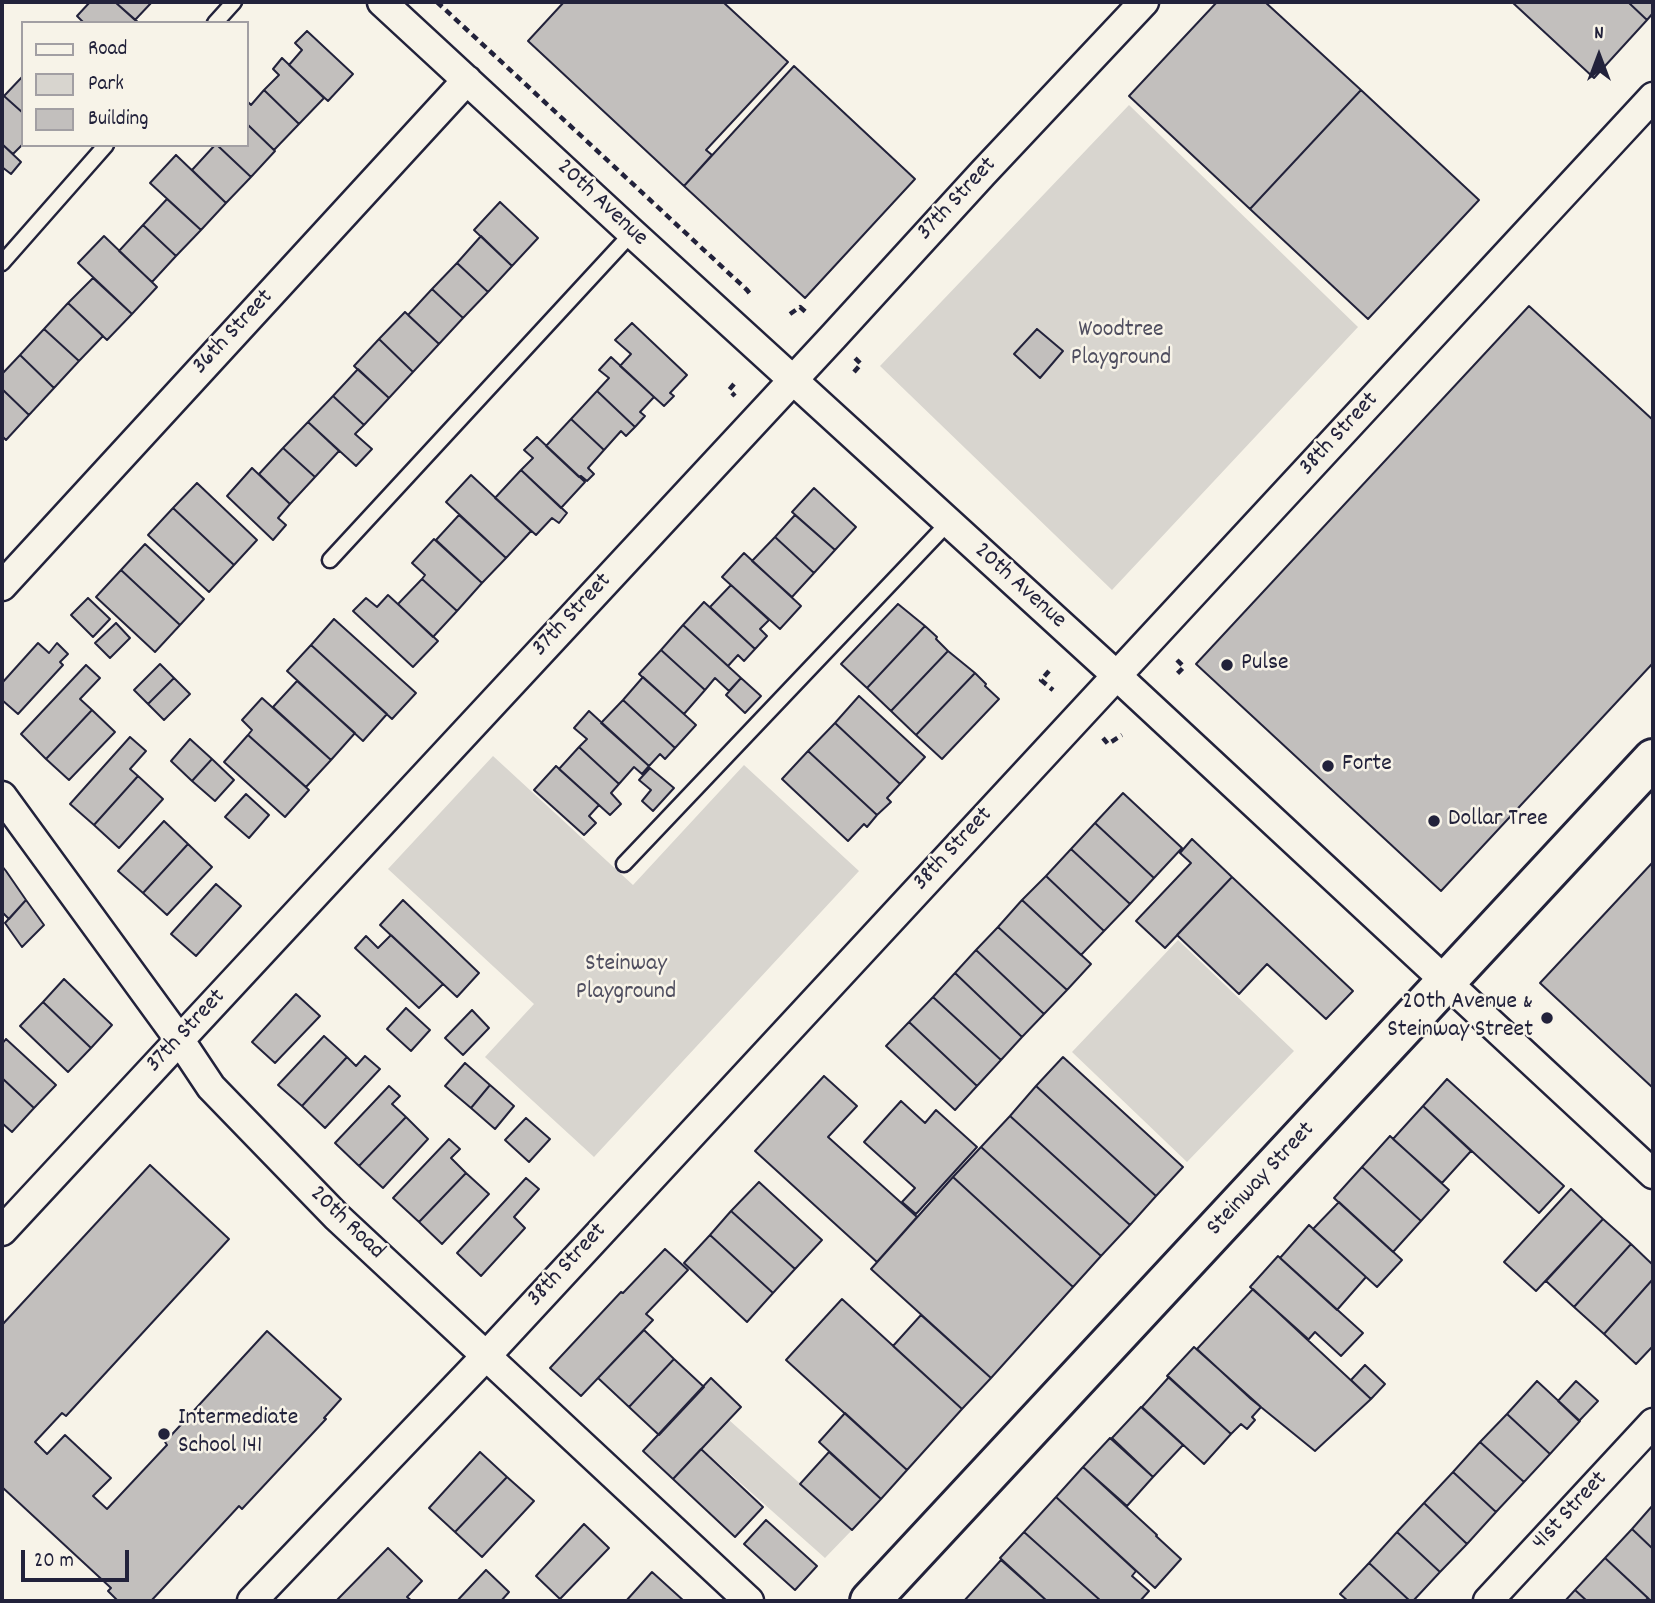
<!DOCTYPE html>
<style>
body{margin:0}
#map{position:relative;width:1655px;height:1603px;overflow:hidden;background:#f7f3e8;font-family:Dekko,sans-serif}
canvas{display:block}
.frame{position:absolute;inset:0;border:4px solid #22223b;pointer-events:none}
.legend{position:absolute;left:21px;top:21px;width:228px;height:126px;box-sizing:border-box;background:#f7f3e8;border:2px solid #a29fa3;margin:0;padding:9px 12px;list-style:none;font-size:21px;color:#22223b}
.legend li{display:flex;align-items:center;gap:14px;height:35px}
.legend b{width:35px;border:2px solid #a29fa3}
.north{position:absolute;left:1564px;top:21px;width:70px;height:70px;-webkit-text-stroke:5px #f7f3e8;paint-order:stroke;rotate:0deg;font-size:19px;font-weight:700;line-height:28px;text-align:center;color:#22223b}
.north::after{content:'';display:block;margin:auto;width:24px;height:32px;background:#22223b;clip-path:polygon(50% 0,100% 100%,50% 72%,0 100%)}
.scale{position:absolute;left:21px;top:1550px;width:108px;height:32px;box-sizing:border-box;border:4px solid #22223b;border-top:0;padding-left:9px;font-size:21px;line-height:24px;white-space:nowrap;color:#22223b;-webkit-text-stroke:5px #f7f3e8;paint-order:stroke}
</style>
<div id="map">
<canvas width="1655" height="1603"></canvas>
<div class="frame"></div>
<ul class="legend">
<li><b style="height:9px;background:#f7f3e8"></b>Road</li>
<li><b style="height:19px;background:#d8d5cf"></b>Park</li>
<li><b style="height:19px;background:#c2bfbd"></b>Building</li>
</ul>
<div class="north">N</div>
<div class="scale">20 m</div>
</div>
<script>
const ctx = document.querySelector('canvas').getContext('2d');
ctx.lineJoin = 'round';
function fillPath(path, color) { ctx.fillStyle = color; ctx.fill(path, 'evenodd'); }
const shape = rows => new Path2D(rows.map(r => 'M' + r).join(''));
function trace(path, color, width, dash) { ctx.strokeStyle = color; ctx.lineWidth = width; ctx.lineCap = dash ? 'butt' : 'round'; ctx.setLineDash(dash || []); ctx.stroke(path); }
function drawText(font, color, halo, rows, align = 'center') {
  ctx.font = font + ' Dekko,sans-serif'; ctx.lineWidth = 5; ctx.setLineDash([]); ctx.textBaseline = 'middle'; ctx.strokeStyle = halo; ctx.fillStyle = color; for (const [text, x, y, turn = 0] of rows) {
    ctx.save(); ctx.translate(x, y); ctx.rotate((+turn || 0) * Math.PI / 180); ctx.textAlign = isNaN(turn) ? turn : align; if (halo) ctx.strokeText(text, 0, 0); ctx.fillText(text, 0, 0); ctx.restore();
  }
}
fillPath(shape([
 [1129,105,1358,327,1112,590,880,366],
 [493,756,633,885,744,765,859,871,594,1157,485,1057,534,1004,388,869],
 [1178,940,1294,1051,1187,1162,1072,1052],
 [729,1420,852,1530,825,1558,701,1448]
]), '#d8d5cf');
const building = shape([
 [90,2,115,2,139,23,84,23,77,16,90,2],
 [115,2,152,2,135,20,115,2],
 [564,2,723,2,788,62,706,150,712,155,684,186,528,41,564,2],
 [1217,2,1265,2,1361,90,1250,209,1129,96,1217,2],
 [1512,2,1628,2,1647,20,1594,78,1512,2],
 [1628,2,1653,2,1653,13,1647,20,1628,2],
 [307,31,353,74,328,101,289,65,302,50,295,43,307,31],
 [282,58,324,98,299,124,264,90,279,75,273,69,282,58],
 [794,66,915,179,805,298,684,186,794,66],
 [23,76,23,113,4,96,23,76],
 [264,90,299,124,274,150,247,124,247,101,251,105,264,90],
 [1361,90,1479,200,1368,319,1250,209,1361,90],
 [4,96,23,113,23,144,13,154,2,144,2,99,4,96],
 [247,124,275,151,251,177,217,145,247,145,247,124],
 [2,144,21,162,11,174,2,167,2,144],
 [215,145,217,145,251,177,226,203,192,170,215,145],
 [176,155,226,203,201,230,150,183,176,155],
 [167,199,201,230,176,256,143,225,167,199],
 [500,202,538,238,512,266,474,230,500,202],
 [143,225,176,256,152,282,119,251,143,225],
 [104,236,157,287,132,314,78,263,104,236],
 [481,236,512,266,488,292,457,263,481,236],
 [457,263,488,292,463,318,432,289,457,263],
 [93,278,132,314,107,340,68,303,93,278],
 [432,289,463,318,439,344,408,315,432,289],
 [68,303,103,336,79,361,44,329,68,303],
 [1529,306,1653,420,1653,663,1441,891,1196,664,1529,306],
 [405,312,439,344,413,372,379,339,405,312],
 [632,323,687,375,670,393,674,396,664,406,620,366,631,354,615,340,632,323],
 [44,329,79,361,54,388,20,355,44,329],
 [1037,329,1063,351,1040,378,1014,354,1037,329],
 [379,339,413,372,389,398,354,366,379,339],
 [20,355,54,388,29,415,2,389,2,374,20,355],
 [611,357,654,397,640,412,645,416,635,427,597,391,609,378,599,370,611,357],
 [358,369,389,398,364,425,333,396,358,369],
 [2,389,29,415,6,440,2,436,2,389],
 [597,391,635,427,626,436,621,431,604,450,571,419,597,391],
 [333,396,364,425,355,434,372,449,356,466,308,422,333,396],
 [571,419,604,450,588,468,594,474,587,481,581,476,579,477,546,446,571,419],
 [308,422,339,451,315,477,283,448,308,422],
 [537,437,585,482,561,508,521,470,533,458,524,450,537,437],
 [283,448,315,477,290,504,259,474,283,448],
 [252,468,290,504,278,518,286,525,273,540,227,496,252,468],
 [521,470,567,513,559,523,552,518,536,535,495,498,521,470],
 [471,475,531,531,506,558,446,502,471,475],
 [197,483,257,540,234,565,173,508,197,483],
 [814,488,856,527,835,550,792,512,814,488],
 [173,508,234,565,209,592,148,535,173,508],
 [459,515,506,558,482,583,436,540,459,515],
 [795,515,835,550,814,573,775,537,795,515],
 [775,537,814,573,792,597,752,561,775,537],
 [434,539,482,583,457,611,422,579,425,575,412,563,434,539],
 [145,544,204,599,180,625,121,570,145,544],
 [744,553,801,606,780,629,722,577,744,553],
 [121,570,180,625,155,652,96,597,121,570],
 [422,579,457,611,433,637,398,604,422,579],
 [731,585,769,620,760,629,767,636,755,649,710,607,731,585],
 [388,595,438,641,413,667,353,611,366,598,377,607,388,595],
 [88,598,110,619,93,637,71,615,88,598],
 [704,602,755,649,744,661,738,655,728,666,683,625,704,602],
 [898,604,925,626,867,688,841,664,898,604],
 [334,619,416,693,392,719,311,645,334,619],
 [116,623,130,638,110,658,95,643,116,623],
 [683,625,741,678,729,691,715,678,705,690,661,650,683,625],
 [925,626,937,637,936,639,948,651,891,711,867,688,925,626],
 [38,643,49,653,57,643,68,654,60,662,63,665,18,714,2,700,2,683,38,643],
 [311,645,387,714,363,741,287,671,311,645],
 [661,650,705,690,684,714,639,674,661,650],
 [948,651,975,673,916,735,891,711,948,651],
 [160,664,174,678,148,704,134,690,160,664],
 [86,665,100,678,80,699,92,710,46,759,21,734,86,665],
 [975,673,986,684,985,686,999,699,942,759,916,735,975,673],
 [643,677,696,725,675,748,623,700,643,677],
 [174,678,190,694,164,720,148,704,174,678],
 [741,678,761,696,745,713,726,695,741,678],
 [297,681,355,733,331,760,273,707,297,681],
 [859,696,925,757,900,784,835,723,859,696],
 [262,698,331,760,306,787,248,735,252,730,242,720,262,698],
 [623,700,675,748,665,759,660,754,649,766,601,723,623,700],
 [92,710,115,732,69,780,46,759,92,710],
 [589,711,649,766,642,774,634,767,619,784,579,747,587,739,574,728,589,711],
 [835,723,900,784,887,798,891,802,877,815,808,751,835,723],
 [248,735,309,790,285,817,224,762,248,735],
 [130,737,146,751,130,769,138,776,94,825,70,804,130,737],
 [190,739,212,759,192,781,171,761,190,739],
 [579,747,619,784,611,793,621,804,610,815,559,769,579,747],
 [808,751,877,815,867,827,864,824,848,841,782,779,808,751],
 [212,759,234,780,215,801,192,781,212,759],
 [556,766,599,805,589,816,596,823,584,835,534,790,556,766],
 [650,768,674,788,653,811,642,801,651,790,639,780,650,768],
 [138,776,163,799,119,848,94,825,138,776],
 [1123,793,1182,848,1154,878,1095,823,1123,793],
 [246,794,269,815,249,838,225,817,246,794],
 [164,821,188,844,143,893,118,871,164,821],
 [1095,823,1154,878,1130,904,1071,849,1095,823],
 [1192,839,1232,877,1165,948,1136,921,1191,863,1180,853,1192,839],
 [188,844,212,867,167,915,143,893,188,844],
 [1071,849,1130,904,1104,931,1046,876,1071,849],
 [1653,862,1653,1088,1540,983,1653,862],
 [2,866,6,871,26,900,9,919,2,912,2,866],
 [1046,876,1104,931,1081,955,1022,900,1046,876],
 [1232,877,1353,991,1326,1019,1267,964,1239,994,1177,935,1232,877],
 [216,884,241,906,196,956,171,934,216,884],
 [26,900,44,925,22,947,5,923,26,900],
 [403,900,479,973,457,997,380,925,403,900],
 [1022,900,1091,964,1067,990,998,927,1022,900],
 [998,927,1067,990,1044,1014,976,950,998,927],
 [391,935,443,984,419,1008,355,948,366,936,378,948,391,935],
 [976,950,1044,1014,1022,1037,955,973,976,950],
 [955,973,1022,1037,1001,1060,933,997,955,973],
 [64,979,112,1025,91,1048,43,1002,64,979],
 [296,994,320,1016,275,1063,252,1042,296,994],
 [933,997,1001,1060,977,1086,909,1022,933,997],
 [43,1002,91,1048,68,1072,20,1026,43,1002],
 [406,1008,430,1030,411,1051,387,1029,406,1008],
 [472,1010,489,1028,463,1055,445,1038,472,1010],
 [909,1022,977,1086,955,1110,886,1046,909,1022],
 [324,1036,347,1057,302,1106,278,1085,324,1036],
 [6,1039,56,1085,34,1108,2,1078,2,1044,6,1039],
 [365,1056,380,1069,325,1128,302,1106,347,1057,356,1066,365,1056],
 [1063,1057,1183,1167,1156,1196,1036,1086,1063,1057],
 [465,1063,490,1085,471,1108,445,1086,465,1063],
 [824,1076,857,1106,828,1137,917,1217,877,1262,755,1151,824,1076],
 [2,1078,34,1108,12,1132,2,1123,2,1078],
 [1447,1079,1564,1186,1539,1213,1423,1106,1447,1079],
 [490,1085,514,1106,495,1129,471,1108,490,1085],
 [389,1086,400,1096,392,1104,406,1117,359,1166,335,1143,389,1086],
 [1036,1086,1156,1196,1130,1225,1010,1116,1036,1086],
 [901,1101,925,1123,936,1110,977,1147,916,1214,902,1202,915,1188,864,1142,901,1101],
 [1423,1106,1471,1151,1442,1183,1393,1139,1423,1106],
 [1010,1116,1130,1225,1101,1256,981,1147,1010,1116],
 [406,1117,428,1139,383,1188,359,1166,406,1117],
 [526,1118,550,1139,529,1162,505,1140,526,1118],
 [1390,1136,1449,1190,1421,1221,1362,1167,1390,1136],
 [449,1139,460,1149,451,1158,466,1173,419,1222,393,1198,449,1139],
 [981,1147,1101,1256,1073,1287,953,1177,981,1147],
 [150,1165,229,1239,66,1416,62,1413,35,1442,47,1454,65,1435,111,1478,93,1496,107,1509,167,1445,165,1442,267,1331,341,1399,324,1418,326,1419,242,1509,239,1506,151,1601,118,1601,108,1591,111,1588,2,1487,2,1325,150,1165],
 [1362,1167,1421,1221,1393,1252,1334,1198,1362,1167],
 [466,1173,489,1194,442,1244,419,1222,466,1173],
 [953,1177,1073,1287,991,1378,871,1269,953,1177],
 [526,1178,539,1189,514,1217,525,1228,481,1276,457,1253,526,1178],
 [759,1182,822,1240,795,1269,731,1211,759,1182],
 [1571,1189,1603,1219,1536,1291,1504,1262,1571,1189],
 [1339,1202,1402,1260,1377,1287,1313,1229,1339,1202],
 [731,1211,795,1269,773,1293,710,1235,731,1211],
 [1603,1219,1631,1244,1574,1307,1546,1281,1603,1219],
 [1309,1225,1366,1277,1337,1310,1280,1258,1309,1225],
 [710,1235,773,1293,747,1322,684,1263,710,1235],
 [1631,1244,1653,1265,1653,1279,1604,1334,1574,1307,1631,1244],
 [665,1249,688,1270,646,1314,653,1320,581,1396,550,1368,621,1292,623,1293,665,1249],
 [1278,1256,1363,1333,1341,1356,1315,1332,1308,1340,1307,1338,1250,1287,1278,1256],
 [1653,1279,1653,1346,1636,1364,1604,1334,1653,1279],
 [1253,1289,1371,1399,1315,1451,1251,1399,1197,1349,1253,1289],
 [842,1299,962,1409,907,1470,786,1360,842,1299],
 [921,1315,991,1378,962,1409,893,1346,921,1315],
 [644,1330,674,1359,629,1407,598,1378,644,1330],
 [1194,1347,1261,1407,1252,1417,1255,1420,1247,1429,1241,1424,1231,1434,1167,1376,1194,1347],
 [674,1359,704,1387,659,1435,629,1407,674,1359],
 [1365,1365,1385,1384,1371,1399,1351,1380,1365,1365],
 [1169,1377,1231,1434,1204,1464,1142,1407,1169,1377],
 [711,1378,741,1407,673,1479,643,1451,711,1378],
 [1537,1381,1580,1421,1550,1454,1507,1414,1537,1381],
 [1576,1381,1598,1401,1579,1421,1558,1401,1576,1381],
 [1141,1407,1183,1445,1153,1477,1112,1438,1141,1407],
 [845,1413,907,1470,881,1499,819,1442,845,1413],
 [1507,1414,1550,1454,1524,1482,1480,1442,1507,1414],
 [1110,1438,1153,1477,1127,1506,1083,1467,1110,1438],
 [1480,1442,1524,1482,1496,1512,1453,1472,1480,1442],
 [701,1449,763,1507,735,1537,673,1479,701,1449],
 [480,1452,507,1477,455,1532,429,1508,480,1452],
 [829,1452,881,1499,852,1530,800,1484,829,1452],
 [1083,1467,1157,1535,1156,1536,1181,1559,1155,1588,1056,1497,1083,1467],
 [1453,1472,1496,1512,1467,1544,1424,1503,1453,1472],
 [507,1477,534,1501,482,1557,455,1532,507,1477],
 [1056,1497,1136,1571,1132,1576,1149,1591,1140,1601,1101,1601,1024,1532,1056,1497],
 [1424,1503,1467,1544,1440,1572,1397,1532,1424,1503],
 [1653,1505,1653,1549,1632,1529,1653,1505],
 [766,1520,817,1566,795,1590,744,1544,766,1520],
 [584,1524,609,1548,560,1599,536,1576,584,1524],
 [1632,1529,1653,1549,1653,1601,1651,1601,1605,1558,1632,1529],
 [1024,1532,1101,1601,1047,1601,1000,1558,1024,1532],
 [1397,1532,1440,1572,1413,1601,1410,1601,1369,1563,1397,1532],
 [388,1548,422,1581,407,1597,412,1601,336,1601,388,1548],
 [1605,1558,1648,1598,1645,1601,1587,1601,1575,1590,1605,1558],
 [1001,1560,1047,1601,964,1601,1001,1560],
 [1369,1563,1410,1601,1348,1601,1340,1594,1369,1563],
 [486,1570,509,1592,501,1601,457,1601,486,1570],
 [652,1572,684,1601,626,1601,652,1572],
 [1575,1590,1587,1601,1565,1601,1575,1590]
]);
fillPath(building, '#c2bfbd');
trace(building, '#22223b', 2);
const lane = shape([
 [215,23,234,2],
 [2,263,106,145],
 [330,560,632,233],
 [624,864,948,523]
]);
const street = shape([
 [382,2,632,233,1116,675,1653,1174],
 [2,586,467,80],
 [2,796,179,1039,211,1087,337,1217,749,1601],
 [2,1231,833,337,983,173,1144,2],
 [252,1601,486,1356,1653,97],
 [1488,1601,1653,1423]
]);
const secondary = shape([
 [870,1601,1653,759]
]);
trace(lane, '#22223b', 19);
trace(street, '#22223b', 33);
trace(secondary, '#22223b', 44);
trace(shape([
 [437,2,747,290,751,295],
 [790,314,800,307,808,314],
 [854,372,861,364,855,358],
 [734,384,729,390,735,396],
 [1177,660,1184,667,1177,674],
 [1049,671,1041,680,1053,690],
 [1103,738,1108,744,1122,735]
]), '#22223b', 4.5, [7, 5]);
trace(lane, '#f7f3e8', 14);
trace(street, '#f7f3e8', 28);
trace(secondary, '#f7f3e8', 38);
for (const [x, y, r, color] of [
 [1227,665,7,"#22223b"],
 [1328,766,7,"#22223b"],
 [1434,821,7,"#22223b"],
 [1547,1018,7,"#22223b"],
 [164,1434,7,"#22223b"]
]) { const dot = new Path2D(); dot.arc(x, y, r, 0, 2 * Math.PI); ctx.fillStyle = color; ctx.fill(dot); trace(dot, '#f7f3e8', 2.5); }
drawText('24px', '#22223b', '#f7f3e8', [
 ["37th Street",958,200,-47],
 ["20th Avenue",601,204,43],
 ["36th Street",234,333,-47],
 ["38th Street",1340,435,-47],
 ["20th Avenue",1019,587,42],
 ["37th Street",573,616,-47],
 ["38th Street",954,850,-47],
 ["37th Street",187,1032,-47],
 ["Steinway Street",1262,1180,-47],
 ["20th Road",346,1224,44],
 ["38th Street",568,1266,-47],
 ["41st Street",1571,1512,-47]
]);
drawText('24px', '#504f60', '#f7f3e8', [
 ["Woodtree",1121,332],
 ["Playground",1121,360],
 ["Steinway",626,966],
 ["Playground",626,994]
]);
drawText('24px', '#22223b', '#f7f3e8', [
 ["Pulse",1241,665],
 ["Forte",1342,766],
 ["Dollar Tree",1448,821],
 ["20th Avenue &",1533,1004,"right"],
 ["Steinway Street",1533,1032,"right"],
 ["Intermediate",178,1420],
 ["School 141",178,1448]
], 'left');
</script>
